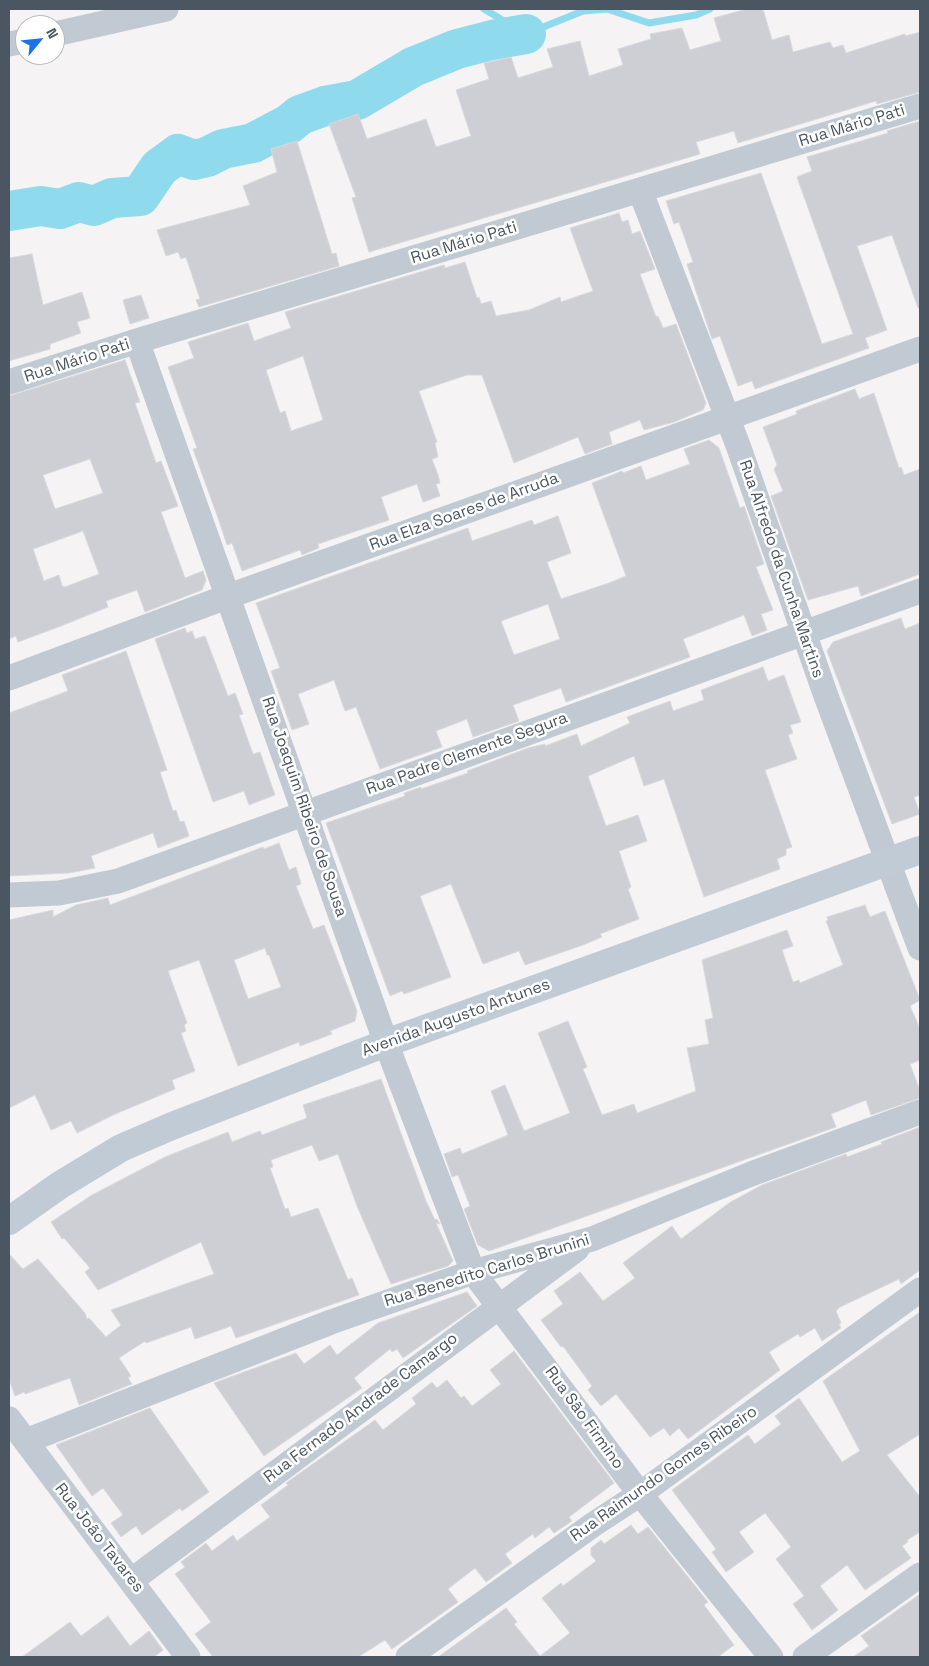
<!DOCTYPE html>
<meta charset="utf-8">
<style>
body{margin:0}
#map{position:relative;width:929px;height:1666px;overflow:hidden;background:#f5f3f3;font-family:"Space Grotesk",sans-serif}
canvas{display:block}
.frame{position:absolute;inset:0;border:10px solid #4a5661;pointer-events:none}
.north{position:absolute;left:15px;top:15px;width:50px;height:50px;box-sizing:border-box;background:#fff;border:1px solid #b7bbc0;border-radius:50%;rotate:62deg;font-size:14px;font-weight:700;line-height:20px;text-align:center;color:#4a5661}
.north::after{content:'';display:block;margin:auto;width:18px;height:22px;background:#1a73e8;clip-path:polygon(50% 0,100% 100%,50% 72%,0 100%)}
</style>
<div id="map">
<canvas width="929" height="1666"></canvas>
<div class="frame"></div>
<div class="north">N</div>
</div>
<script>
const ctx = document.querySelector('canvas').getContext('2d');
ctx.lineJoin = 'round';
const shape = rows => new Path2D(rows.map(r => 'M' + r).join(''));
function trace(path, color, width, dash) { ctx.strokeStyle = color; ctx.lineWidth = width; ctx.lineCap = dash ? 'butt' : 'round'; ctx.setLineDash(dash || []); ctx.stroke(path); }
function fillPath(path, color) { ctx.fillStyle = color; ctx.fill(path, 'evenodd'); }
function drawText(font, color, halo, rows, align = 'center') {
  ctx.font = font + ' "Space Grotesk",sans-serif'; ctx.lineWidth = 5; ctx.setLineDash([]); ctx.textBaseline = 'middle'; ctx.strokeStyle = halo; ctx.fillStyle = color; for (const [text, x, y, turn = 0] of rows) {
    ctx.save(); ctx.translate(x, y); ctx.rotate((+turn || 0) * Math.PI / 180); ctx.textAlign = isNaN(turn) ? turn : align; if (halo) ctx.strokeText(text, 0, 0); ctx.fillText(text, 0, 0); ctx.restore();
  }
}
trace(shape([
 [484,9,526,34,583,11,607,9,649,23,696,15,710,9]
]), '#90daee', 7);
trace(shape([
 [9,211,41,206,60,209,79,202,94,206,112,198,140,196,159,168,178,154,194,160,207,157,223,149,253,143,289,124,300,115,325,106,357,100,413,67,457,49,492,40,526,34]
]), '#90daee', 40);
const building = shape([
 [747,9,763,9,772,40,789,35,793,52,830,42,833,48,843,45,846,53,905,34,906,36,920,32,920,92,877,104,876,101,738,143,734,131,696,142,700,154,369,252,352,198,356,197,329,124,358,114,367,139,426,119,436,147,471,136,456,90,489,79,484,63,511,57,518,78,553,67,547,49,580,41,589,76,623,65,618,49,651,39,650,34,682,28,690,50,721,41,714,18,747,9],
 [920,121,920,308,918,308,892,235,857,246,887,330,865,338,869,348,755,389,752,381,738,386,720,336,712,339,687,264,693,262,679,222,674,224,666,201,761,173,822,344,853,334,797,177,812,171,807,157,888,133,887,131,920,121],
 [297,141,332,254,336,253,339,266,199,307,196,300,200,299,186,257,181,259,178,252,166,256,157,230,250,205,243,186,277,172,271,149,297,141],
 [619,213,622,222,628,220,632,234,640,231,655,269,640,274,656,317,658,316,663,328,676,324,706,403,703,410,674,422,644,430,640,420,609,432,612,444,585,454,578,437,514,463,482,375,467,375,419,391,437,442,435,443,438,457,432,459,438,475,440,483,436,484,440,496,423,502,417,484,381,497,389,520,318,544,319,548,302,555,300,550,242,571,232,543,227,545,218,518,193,449,197,448,168,367,194,358,188,342,248,323,254,341,291,328,285,312,444,265,445,268,465,262,477,298,479,297,481,304,491,301,496,316,529,310,560,297,561,302,593,291,570,228,619,213],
 [303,356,323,420,291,431,285,411,280,413,266,370,303,356],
 [32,254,43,305,82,292,90,318,77,322,81,333,50,344,50,349,9,361,9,258,32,254],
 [141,295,149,318,130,324,123,300,141,295],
 [125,360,140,402,135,403,156,463,161,461,178,506,161,512,185,578,203,571,206,580,202,590,145,612,137,590,106,601,108,607,61,626,18,642,16,636,9,639,9,396,125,360],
 [90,459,103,493,55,509,43,475,90,459],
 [83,531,99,574,65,587,62,586,59,575,44,581,33,549,83,531],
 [855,389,859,399,874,393,899,468,901,467,904,475,920,469,920,574,861,596,858,586,808,600,771,496,783,491,774,469,777,465,763,427,797,414,796,411,855,389],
 [709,440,719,448,740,508,744,506,764,564,756,567,773,610,761,614,767,630,752,636,744,615,683,639,690,657,566,702,561,688,513,705,519,721,473,737,467,719,436,731,442,747,380,769,356,707,345,711,334,680,298,694,309,724,292,730,271,671,280,668,256,603,468,528,472,541,532,520,534,525,558,516,571,553,547,562,561,599,609,583,626,576,592,483,622,471,623,473,641,466,646,480,690,464,684,449,709,440],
 [548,604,560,639,514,655,501,621,548,604],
 [901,618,905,629,920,623,920,795,914,797,920,814,892,824,827,651,833,642,901,618],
 [185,628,187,633,192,631,195,639,205,636,228,696,235,693,243,714,239,715,253,754,260,752,275,795,249,805,244,791,213,802,155,639,185,628],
 [126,651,167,770,160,772,173,811,176,810,180,822,184,821,189,836,158,848,153,833,91,856,95,868,69,873,9,876,9,713,68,691,62,675,126,651],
 [763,667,768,681,784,675,801,722,790,725,793,733,788,735,797,759,765,770,792,847,786,849,786,855,777,859,780,869,704,897,664,779,644,786,634,756,588,776,606,826,638,815,647,841,619,851,631,887,628,889,639,919,600,934,602,937,583,945,525,965,519,951,483,964,451,884,420,896,451,977,404,994,402,991,390,996,326,823,405,796,404,793,421,787,421,789,468,773,467,771,528,748,545,744,545,746,577,734,581,746,630,723,627,717,670,701,673,711,704,700,701,690,763,667],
 [279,843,289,870,296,867,301,884,296,886,313,929,324,925,357,1011,355,1021,330,1031,332,1034,300,1046,299,1042,238,1066,199,960,168,971,187,1023,184,1025,186,1031,181,1033,195,1071,172,1080,175,1089,113,1115,77,1133,71,1121,51,1130,35,1095,9,1108,9,920,53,910,53,917,76,905,108,898,110,905,263,847,264,849,279,843],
 [265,948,267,955,269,955,281,987,248,999,234,960,265,948],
 [865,905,870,917,885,911,920,1000,910,1006,920,1029,920,1060,910,1064,920,1091,920,1098,871,1115,866,1100,831,1114,836,1127,489,1251,478,1245,464,1209,470,1206,458,1175,452,1177,444,1154,460,1148,462,1154,508,1135,491,1091,505,1085,524,1131,570,1113,538,1033,568,1021,587,1067,583,1069,602,1115,634,1104,637,1113,696,1091,687,1048,709,1044,705,1020,713,1018,702,960,787,930,793,946,782,950,793,982,799,980,800,983,843,965,826,921,828,920,827,917,865,905],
 [381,1079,426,1201,435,1220,437,1219,440,1224,436,1223,453,1261,448,1266,391,1284,357,1206,338,1154,319,1161,312,1145,271,1160,273,1167,270,1168,285,1209,288,1208,291,1217,318,1208,348,1280,352,1278,359,1295,236,1338,231,1326,195,1339,191,1327,146,1343,145,1341,119,1358,131,1376,128,1378,132,1384,79,1405,70,1378,25,1394,24,1392,15,1396,9,1379,9,1254,23,1269,38,1259,85,1313,87,1319,89,1318,106,1337,121,1325,111,1310,214,1274,201,1242,98,1290,85,1272,90,1268,64,1238,62,1239,51,1222,92,1195,165,1157,228,1132,232,1142,260,1131,262,1135,307,1118,303,1105,381,1079],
 [920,1127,920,1270,901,1284,899,1279,840,1307,836,1311,841,1323,839,1324,841,1328,822,1341,815,1328,800,1337,798,1334,769,1352,780,1370,688,1439,679,1428,670,1436,664,1428,650,1437,616,1394,601,1406,588,1390,592,1386,563,1346,561,1347,541,1320,563,1304,554,1291,580,1272,603,1301,635,1278,623,1263,672,1226,681,1239,729,1203,762,1185,846,1154,847,1157,882,1144,881,1142,920,1127],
 [467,1292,477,1306,403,1358,397,1349,392,1352,390,1349,354,1378,362,1388,264,1456,214,1383,296,1353,304,1364,330,1345,337,1355,378,1323,467,1292],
 [920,1312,920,1434,887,1455,920,1497,920,1532,907,1540,908,1542,902,1546,911,1558,865,1590,847,1565,820,1586,838,1610,812,1630,793,1604,804,1596,776,1559,791,1547,765,1513,739,1532,754,1552,726,1572,712,1552,716,1549,672,1490,748,1435,755,1444,781,1424,775,1416,799,1398,842,1462,860,1451,823,1381,920,1312],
 [514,1351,614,1483,569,1517,572,1521,554,1533,549,1527,535,1538,533,1534,505,1554,512,1563,486,1582,475,1568,448,1589,458,1602,392,1649,385,1640,358,1657,213,1657,195,1634,211,1622,175,1574,185,1567,181,1562,206,1543,212,1551,233,1535,237,1541,270,1517,261,1505,288,1485,286,1483,375,1420,383,1430,416,1404,412,1398,432,1382,437,1388,447,1380,461,1398,464,1396,472,1406,501,1384,490,1370,514,1351],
 [150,1408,209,1492,182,1511,180,1508,142,1535,136,1526,121,1537,111,1523,123,1515,103,1488,92,1496,56,1445,150,1408],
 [631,1525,638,1534,648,1527,708,1602,704,1605,734,1645,718,1657,438,1657,506,1608,517,1622,514,1624,540,1656,570,1633,542,1598,561,1583,563,1586,596,1561,591,1555,591,1548,601,1540,604,1544,631,1525],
 [920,1594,920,1657,853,1657,869,1646,861,1636,920,1594],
 [108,1616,130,1646,149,1631,163,1650,154,1657,22,1657,70,1622,81,1636,108,1616]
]);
fillPath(building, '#cdcfd5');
trace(building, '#d7d9de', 1);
trace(shape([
 [55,34,166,9],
 [9,44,25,41],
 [640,190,739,448,826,696,920,948],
 [137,341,386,1043,473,1272,640,1494,771,1657],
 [9,382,137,341,920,106],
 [9,678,229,596,920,349],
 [9,895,59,893,118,881,920,591],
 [9,1419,188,1657],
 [26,1441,331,1322,473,1272,592,1239,751,1174,920,1112],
 [132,1580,577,1249],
 [408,1657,594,1524,640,1494,920,1290],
 [805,1657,920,1575]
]), '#c1cad2', 25);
trace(shape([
 [9,1221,60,1185,121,1148,172,1126,386,1043,920,850]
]), '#c1cbd6', 28);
drawText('16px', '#4a5661', '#fff', [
 ["Rua Mário Pati",852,126,-17],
 ["Rua Mário Pati",464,243,-17],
 ["Rua Mário Pati",77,361,-18],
 ["Rua Elza Soares de Arruda",464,512,-20],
 ["Rua Alfredo da Cunha Martins",781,569,71],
 ["Rua Padre Clemente Segura",467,754,-20],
 ["Rua Joaquim Ribeiro de Sousa",304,807,71],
 ["Avenida Augusto Antunes",456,1018,-20],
 ["Rua Benedito Carlos Brunini",487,1271,-17],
 ["Rua Fernado Andrade Camargo",361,1408,-37],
 ["Rua São Firmino",584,1418,54],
 ["Rua Raimundo Gomes Ribeiro",664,1474,-35],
 ["Rua João Tavares",99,1538,52]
]);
</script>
